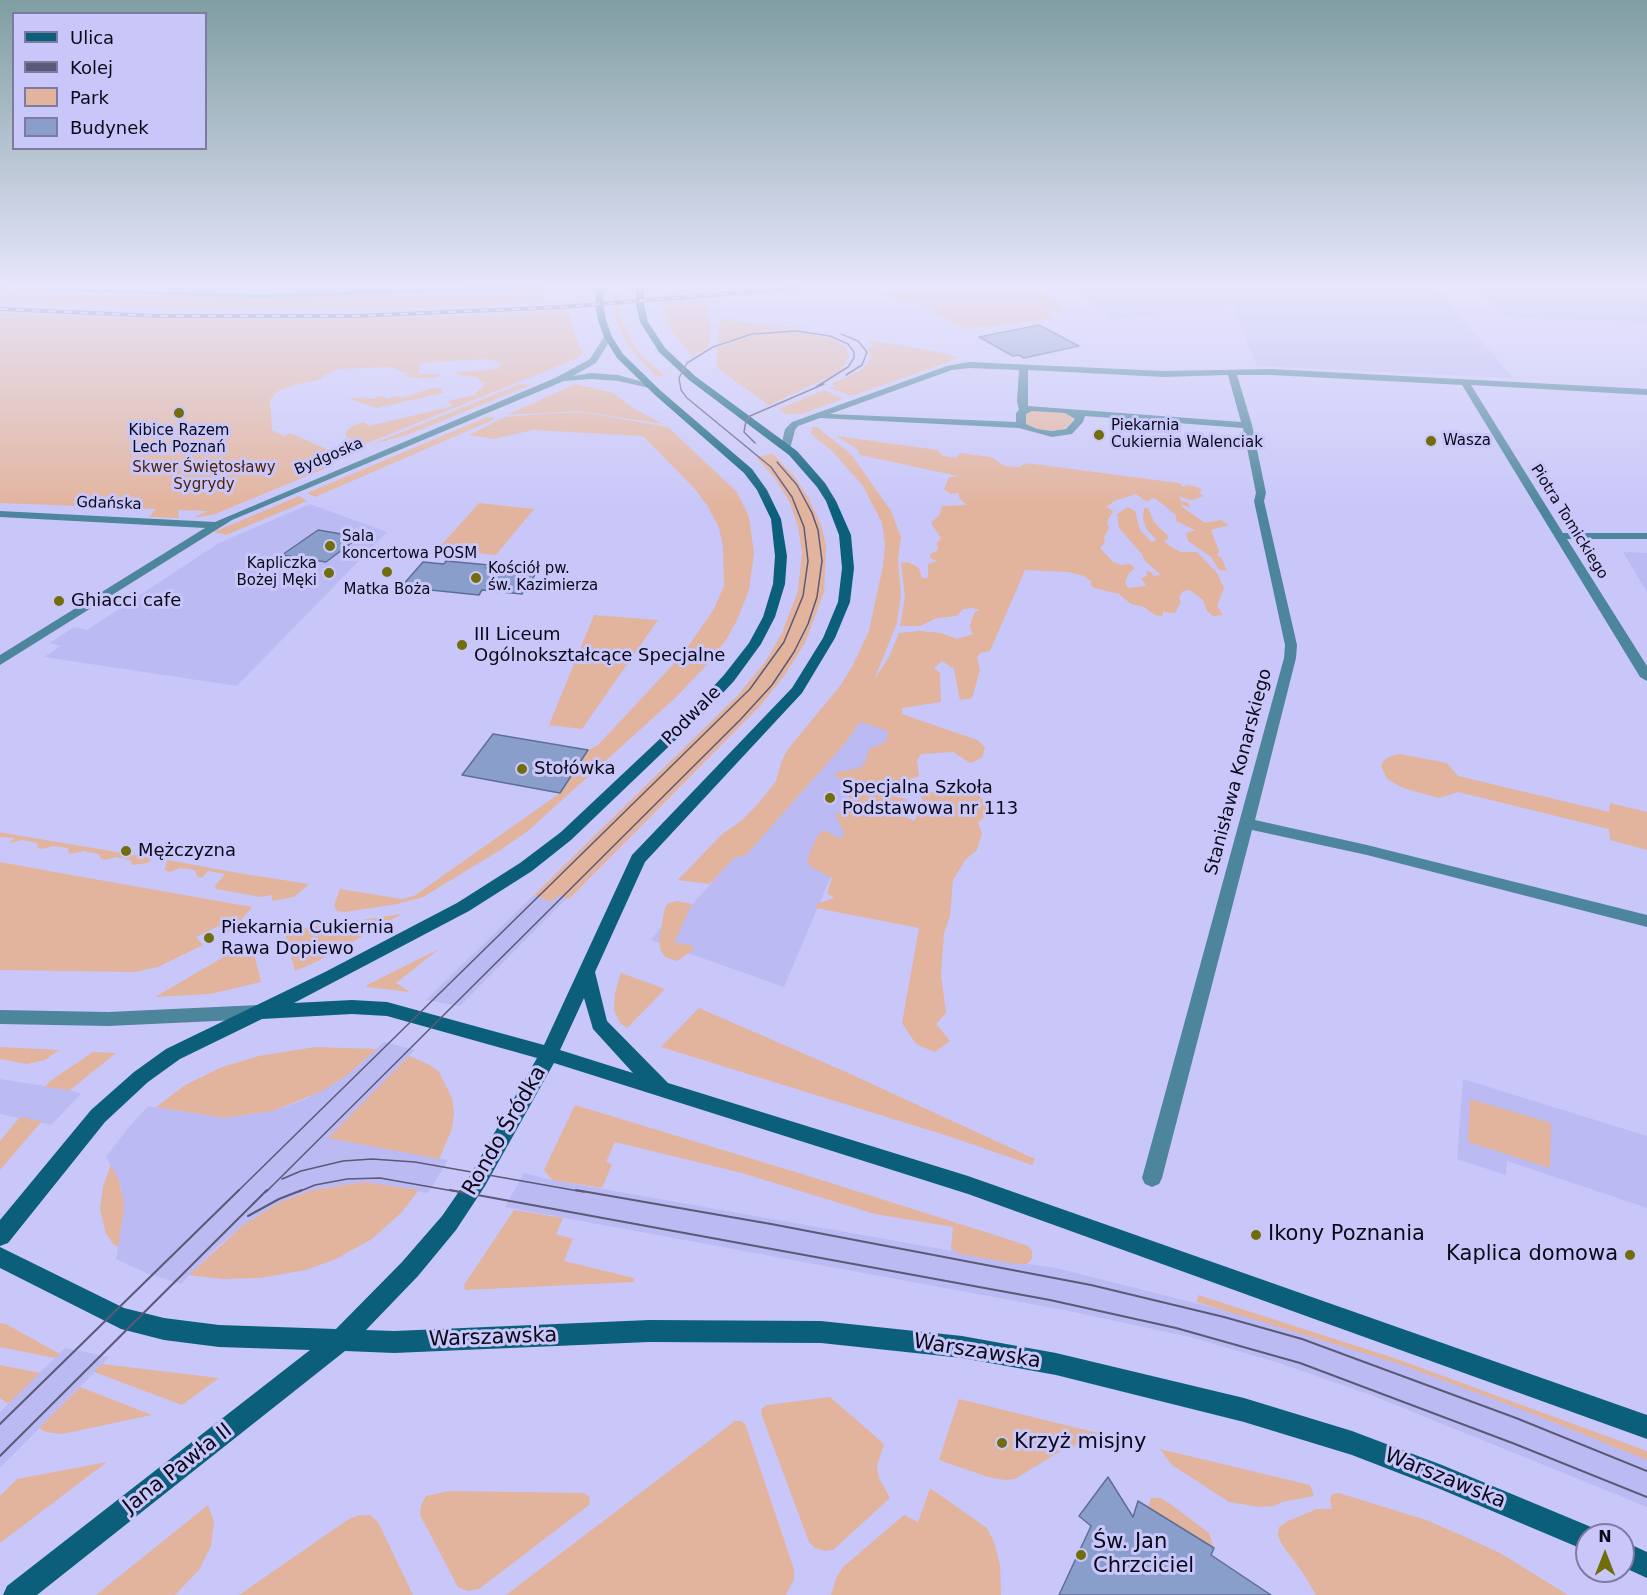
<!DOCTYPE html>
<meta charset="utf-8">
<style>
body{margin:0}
#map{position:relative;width:1647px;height:1595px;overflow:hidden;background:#c9c7f9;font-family:"DejaVu Sans",sans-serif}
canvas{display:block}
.legend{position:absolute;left:12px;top:12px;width:195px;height:138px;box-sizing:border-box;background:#c9c7f9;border:2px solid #7d7b9f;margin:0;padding:8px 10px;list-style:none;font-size:18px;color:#0a0919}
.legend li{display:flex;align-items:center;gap:12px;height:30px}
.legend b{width:30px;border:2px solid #7d7b9f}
.north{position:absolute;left:1575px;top:1523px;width:60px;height:60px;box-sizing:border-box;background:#c9c7f9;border:2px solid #7d7b9f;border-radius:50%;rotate:0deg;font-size:16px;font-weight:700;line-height:24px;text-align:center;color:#0a0919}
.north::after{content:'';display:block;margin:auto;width:21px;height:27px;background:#726d0b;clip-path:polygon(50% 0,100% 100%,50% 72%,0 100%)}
</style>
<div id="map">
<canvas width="1647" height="1595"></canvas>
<ul class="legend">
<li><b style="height:8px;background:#0c5f7a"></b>Ulica</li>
<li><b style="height:8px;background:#5a5977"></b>Kolej</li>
<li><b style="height:16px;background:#e2b39d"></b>Park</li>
<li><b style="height:16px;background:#8a9ecb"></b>Budynek</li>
</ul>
<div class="north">N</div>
</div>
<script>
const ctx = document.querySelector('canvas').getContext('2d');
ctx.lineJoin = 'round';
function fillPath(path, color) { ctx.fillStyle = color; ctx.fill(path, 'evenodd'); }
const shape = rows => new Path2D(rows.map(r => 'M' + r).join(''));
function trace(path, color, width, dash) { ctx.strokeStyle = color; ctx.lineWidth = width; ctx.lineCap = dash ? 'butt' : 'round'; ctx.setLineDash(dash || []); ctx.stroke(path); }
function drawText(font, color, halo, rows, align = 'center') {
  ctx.font = font + ' "DejaVu Sans",sans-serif'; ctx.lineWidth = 6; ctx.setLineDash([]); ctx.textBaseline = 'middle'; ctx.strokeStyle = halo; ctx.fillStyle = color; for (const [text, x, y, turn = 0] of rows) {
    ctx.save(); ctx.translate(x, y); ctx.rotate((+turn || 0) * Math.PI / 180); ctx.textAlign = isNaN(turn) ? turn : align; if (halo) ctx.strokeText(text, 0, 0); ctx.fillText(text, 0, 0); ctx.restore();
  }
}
fillPath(shape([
 [725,287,704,298,668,302,667,290],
 [1073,287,1647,287,1647,323,1504,317,1479,289,1435,287,1513,378,1257,366,1233,305,1110,320],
 [310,504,387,532,237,686,44,657,61,646,50,643,74,627,87,630,219,543],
 [1623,552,1647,553,1647,592],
 [860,722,893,730,784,987,651,940,676,907,688,909,734,858,746,855,846,742],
 [534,895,551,902,559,895,567,898,460,1006,426,1000],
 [384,1042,415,1050,328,1138,448,1160,428,1193,364,1182,313,1190,280,1202,242,1226,217,1247,181,1284,146,1273,116,1259,124,1208,121,1186,106,1157,128,1128,148,1106,224,1118,273,1111,306,1099,330,1086,347,1075],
 [0,1079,70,1090,81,1094,51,1125,0,1114],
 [1463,1079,1647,1136,1647,1208,1507,1161,1506,1175,1457,1159],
 [524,1173,552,1180,936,1248,951,1251,951,1248,960,1254,1056,1268,1239,1314,1396,1363,1528,1412,1647,1460,1647,1507,1371,1395,1279,1363,1190,1337,1064,1310,505,1207],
 [65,1348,109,1357,0,1468,0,1412]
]), '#bcbaf3');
fillPath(shape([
 [82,287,261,287,312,291,234,293],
 [937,287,1046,287,1041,290,1066,314,1045,310,1052,319,963,329,921,305,881,294],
 [544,289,543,298,526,299,517,304,411,308,189,309,0,301,0,290,270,298],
 [614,294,618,294,621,320,634,346,647,361,665,375,656,377,629,347,616,320],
 [704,298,699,304,706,305,711,325,708,348,692,356,672,331,660,302,674,301,686,304],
 [563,309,570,314,574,334,583,353,580,357,363,445,346,437,346,432,354,425,364,422,369,426,453,406,448,401,474,395,485,384,476,377,457,375,457,372,499,369,500,363,487,359,420,363,419,374,440,374,436,378,420,378,403,376,409,374,391,367,339,369,327,374,319,380,297,384,278,391,270,400,272,430,284,436,290,433,331,451,336,455,332,458,335,460,324,469,215,514,193,518,208,511,178,510,179,518,149,517,156,509,0,503,0,313,122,318,306,320,495,314],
 [725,319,768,326,806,327,759,331,717,344,720,320],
 [782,332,809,334,832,339,846,347,849,357,841,369,829,377,769,405,717,368,717,347,754,335],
 [868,340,934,351,959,358,852,396,829,388,835,386,831,384,858,372,867,365,871,358,868,347,874,346],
 [520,384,531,385,407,435,373,444],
 [575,384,613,393,633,408,663,424,578,411,507,415],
 [435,387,442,389,443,393,377,408,350,399,365,397,371,399,380,396,387,399,395,396,402,398],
 [824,390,843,399,802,414,786,414,779,409],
 [1035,410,1066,412,1073,419,1068,426,1061,430,1039,430,1027,424,1025,420,1027,412],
 [559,413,586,413,668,427,737,492,749,517,754,553,749,590,738,618,726,640,703,669,674,699,529,830,502,849,423,897,397,904,345,912,337,911,334,906,340,889,402,899,414,896,560,793,588,750,598,745,682,655,714,609,724,586,723,547,719,528,707,505,694,488,643,436,533,430,494,439,469,435,505,417],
 [487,417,494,418,493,420,315,497,307,493],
 [812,427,817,427,851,454,891,511,901,537,898,559,901,595,897,623,874,680,889,657,899,633,920,631,941,633,957,639,973,634,970,626,974,613,979,610,973,608,963,609,957,616,937,618,920,626,900,626,905,597,901,563,908,562,919,568,922,578,928,578,928,564,937,561,930,558,930,554,938,550,937,543,941,538,931,523,940,514,942,506,967,505,960,499,958,493,951,494,944,489,949,477,958,476,860,455,857,449,836,436,938,450,943,456,956,458,960,453,991,457,1005,466,1019,467,1026,463,1179,483,1183,487,1188,485,1197,487,1202,490,1199,493,1204,496,1192,500,1179,497,1181,501,1189,503,1190,508,1181,504,1182,507,1205,523,1221,520,1229,525,1211,530,1219,551,1217,556,1221,557,1227,571,1219,570,1211,557,1188,541,1186,533,1195,530,1176,521,1176,515,1156,499,1152,498,1147,502,1136,494,1114,501,1107,507,1113,511,1107,522,1109,528,1104,537,1105,542,1100,548,1113,562,1121,565,1130,564,1135,568,1129,573,1125,582,1128,588,1146,586,1141,578,1147,576,1146,571,1151,572,1154,576,1161,575,1145,561,1141,553,1119,528,1117,514,1128,507,1135,511,1140,530,1152,542,1157,540,1147,530,1143,519,1144,508,1148,508,1154,522,1169,537,1164,542,1180,552,1197,552,1217,573,1224,588,1217,606,1223,615,1213,616,1207,611,1203,600,1190,590,1183,591,1179,598,1181,602,1175,613,1163,612,1163,616,1155,615,1144,607,1131,604,1119,594,1094,588,1090,584,1092,582,1084,576,1068,572,1025,570,990,651,980,653,977,658,980,670,972,698,960,700,954,669,942,661,934,668,940,673,941,702,902,708,902,714,977,740,985,747,982,758,970,763,953,752,921,754,917,760,919,776,905,781,905,786,893,791,892,796,907,799,909,811,907,817,914,821,917,816,916,802,923,803,921,795,945,788,949,793,960,792,965,796,977,793,986,804,988,813,978,823,982,833,977,850,966,859,953,880,950,916,944,933,941,975,946,1013,936,1024,950,1041,935,1052,916,1044,902,1023,919,928,816,908,817,904,834,898,827,893,832,878,811,867,807,861,816,838,823,830,841,839,844,833,835,814,844,812,851,805,844,784,834,773,859,768,865,763,869,749,886,742,888,731,860,722,846,742,746,855,734,858,710,884,678,880,722,834,741,821,758,804,776,781,782,760,788,749,840,686,852,667,869,631,883,566,885,544,882,523,863,486,832,451,811,434],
 [773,454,794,476,808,497,821,525,826,545,824,592,805,643,784,676,760,706,569,899,559,895,552,902,534,895,738,695,765,662,782,633,798,591,802,552,798,527,790,503,776,480,756,457],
 [299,496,307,501,226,535,214,532],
 [479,503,534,509,496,555,438,549],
 [594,615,658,620,582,729,549,725],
 [1400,754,1447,763,1458,776,1609,812,1610,803,1647,812,1647,850,1610,840,1609,829,1458,792,1439,798,1403,788,1387,779,1381,766,1384,760,1391,756],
 [0,832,4,833,152,858,148,863,132,865,131,860,115,857,106,860,101,859,99,854,84,851,69,854,68,848,53,846,43,849,38,848,37,843,22,840,9,843,14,838,0,837],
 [168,860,238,873,309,884,294,897,272,901,272,895,261,897,216,889,215,886,225,874,208,871,202,878,197,876,195,870,180,868,170,872,164,870],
 [0,862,60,873,252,907,233,930,225,934,218,926,196,937,203,945,158,967,135,972,0,970],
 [677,901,692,904,674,942,694,946,692,951,677,961,665,957,661,951,659,940,665,907,669,903],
 [402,914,318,961,295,971,284,931],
 [251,941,261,982,210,994,155,997],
 [439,949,396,983,410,992,366,987,367,985],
 [621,973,665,989,627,1028,620,1023,614,1010,615,993],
 [699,1008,846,1072,1035,1159,1032,1165,948,1136,661,1047],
 [0,1047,59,1050,45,1060,27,1064,0,1059],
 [315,1047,377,1049,347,1075,322,1091,273,1111,224,1118,156,1107,185,1085,222,1067,259,1056],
 [93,1052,116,1053,70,1090,45,1087,50,1081],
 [409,1056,430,1065,439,1072,452,1098,454,1113,452,1129,439,1159,328,1138],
 [1470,1099,1551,1123,1550,1168,1468,1142],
 [575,1105,815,1178,998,1236,1028,1246,1032,1251,1032,1259,1027,1264,1017,1264,960,1254,951,1248,953,1227,875,1214,742,1173,615,1142,606,1162,612,1164,602,1188,552,1180,544,1170],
 [20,1117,42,1121,0,1170,0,1141],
 [111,1165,118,1178,123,1197,124,1208,118,1247,114,1245,106,1234,100,1209,103,1186],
 [364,1182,419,1190,401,1213,372,1239,336,1259,306,1270,260,1278,222,1279,189,1275,242,1226,280,1202,313,1190],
 [514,1210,563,1218,556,1234,573,1239,564,1261,634,1278,634,1282,465,1290,464,1285],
 [1198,1295,1397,1359,1647,1451,1647,1460,1528,1412,1396,1363,1197,1302],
 [0,1323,6,1324,60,1354,55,1358,0,1347],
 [102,1364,219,1378,182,1405,94,1372],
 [0,1365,40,1373,8,1404,0,1398],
 [80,1387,152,1415,62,1434,46,1432,39,1428],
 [830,1397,884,1444,877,1466,879,1478,890,1498,833,1550,825,1551,815,1548,809,1542,762,1416,761,1409,767,1405],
 [959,1399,1098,1433,1094,1440,1064,1449,1015,1479,1005,1480,988,1477,939,1460],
 [735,1421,741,1421,745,1424,794,1569,794,1579,786,1595,506,1595],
 [1160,1449,1310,1485,1314,1496,1282,1502,1274,1506,1259,1507,1229,1502,1172,1465],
 [107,1462,0,1543,0,1496,17,1479],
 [930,1488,987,1528,994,1542,1000,1565,1001,1595,831,1595,836,1578,843,1567,904,1515,918,1522],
 [449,1491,584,1493,590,1497,589,1505,479,1589,468,1591,458,1587,420,1515,421,1505,426,1496],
 [1339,1493,1426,1520,1461,1535,1500,1553,1568,1595,1316,1595,1303,1573,1283,1546,1278,1536,1279,1527,1288,1521,1317,1509,1332,1509,1330,1500,1332,1494],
 [1151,1498,1160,1498,1169,1503,1209,1533,1214,1548,1208,1544,1206,1547,1147,1511],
 [208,1505,214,1522,211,1546,199,1570,175,1595,96,1595],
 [360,1515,370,1515,378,1522,413,1595,239,1595,349,1519]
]), '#e2b39d');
const building = shape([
 [1039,325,1079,346,1024,358,1019,355,1013,356,979,337,1039,325],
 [318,530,359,537,326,562,282,555,318,530],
 [446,561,489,565,486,568,537,572,522,594,482,590,479,595,401,587,423,562,444,564,446,561],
 [493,734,588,750,560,793,462,775,493,734],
 [1108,1477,1133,1517,1138,1501,1214,1548,1211,1555,1271,1595,1059,1595,1091,1526,1079,1516,1108,1477]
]);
fillPath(building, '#8a9ecb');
trace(building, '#5d6f99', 1.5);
fillPath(shape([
 [0,287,259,294,467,287,547,287,543,289,259,298,0,289,0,287],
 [608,334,612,337,596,363,573,376,591,373,618,375,654,385,654,389,618,381,591,379,564,381,232,520,0,665,0,655,205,528,0,517,0,511,215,522,555,378,590,359,605,335,608,334],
 [969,362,1164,371,1271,369,1647,389,1647,395,1471,385,1563,533,1647,533,1647,539,1567,539,1647,666,1647,681,1640,677,1462,385,1271,375,1237,375,1252,425,1266,493,1264,501,1297,645,1296,658,1255,820,1367,845,1647,915,1647,927,1367,855,1252,830,1162,1178,1159,1184,1152,1187,1145,1184,1142,1178,1284,658,1285,645,1254,501,1256,493,1243,428,1085,416,1083,422,1072,434,1052,437,1019,428,820,418,798,426,795,430,790,449,781,447,785,429,792,422,947,366,969,362],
 [969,368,1019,370,1017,401,1019,410,1016,413,1016,422,830,414,952,370,969,368],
 [1028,370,1164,377,1228,375,1241,422,1028,406,1028,370],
 [1032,411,1065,413,1075,419,1066,429,1052,431,1037,429,1026,424,1026,414,1032,411]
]), '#4d859c');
fillPath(shape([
 [259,1005,265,1007,268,1012,265,1017,259,1019,108,1026,0,1024,0,1010,108,1012,259,1005]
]), '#4d859c');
fillPath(shape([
 [597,287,605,287,603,303,606,320,612,337,623,354,661,391,752,469,767,490,781,519,787,556,785,584,775,617,761,644,734,681,707,710,571,840,532,871,469,911,294,1003,352,1000,387,1002,544,1045,632,855,792,688,823,638,838,602,842,568,839,535,826,501,817,487,789,455,689,380,659,352,640,322,636,304,636,287,644,287,644,304,648,322,665,348,695,376,797,451,825,483,836,501,851,535,854,568,850,602,835,638,802,693,645,862,595,972,607,1021,668,1083,968,1176,1647,1415,1647,1439,968,1194,554,1063,485,1186,456,1230,418,1276,366,1330,394,1331,649,1320,821,1321,962,1336,1056,1353,1244,1398,1352,1431,1442,1465,1596,1529,1599,1535,1587,1535,1587,1551,1440,1489,1352,1455,1244,1422,1056,1375,962,1358,821,1343,649,1342,394,1353,345,1351,37,1595,3,1595,7,1586,310,1350,219,1347,164,1340,121,1329,0,1268,0,1247,124,1308,164,1318,219,1325,336,1329,402,1262,442,1216,471,1174,537,1058,387,1016,352,1014,262,1019,180,1059,148,1082,105,1122,8,1243,0,1246,0,1220,91,1110,134,1072,166,1049,325,972,457,903,520,863,561,832,697,704,724,675,749,643,763,617,773,584,775,556,771,519,757,490,744,473,655,395,617,358,604,337,598,320,595,303,597,287],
 [584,998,593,1029,633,1073,560,1050,584,998],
 [1623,1541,1647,1552,1647,1578,1623,1567,1623,1541]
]), '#0c5f7a');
trace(shape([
 [841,334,858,341,867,352,862,365,846,375],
 [755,443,744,432,746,421,750,416,824,384],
 [282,1179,301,1171,343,1161,372,1159,415,1162,584,1192],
 [237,1192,750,689,784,642,803,596,808,561,804,527,792,497,771,467,687,398,681,390,679,378,687,363,713,347,752,334,796,331,830,336,848,344,854,352,854,358,848,367,816,387],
 [266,1192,740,720,772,685,794,652,808,624,817,597,822,561,818,530,812,513,797,485,777,462],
 [298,1192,315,1185,347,1179,380,1178,459,1192]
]), '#5a5977', 1.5);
trace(shape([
 [450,1190,1050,1300,1176,1328,1300,1363,1515,1444,1647,1497],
 [576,1190,771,1224,1091,1285,1224,1317,1302,1339,1516,1418,1647,1471],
 [248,1216,279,1199,302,1190],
 [0,1424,239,1190],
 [0,1456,267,1190]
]), '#5a5977', 2);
const rail = shape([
 [0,309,158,316,356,316,563,307,810,287]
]);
trace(rail, '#5a5977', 4);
trace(rail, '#c9c7f9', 2, [8]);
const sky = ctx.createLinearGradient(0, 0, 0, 510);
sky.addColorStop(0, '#7f9ea1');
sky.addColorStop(0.56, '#e7e6fc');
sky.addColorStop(1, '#e7e6fc00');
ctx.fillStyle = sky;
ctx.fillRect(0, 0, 1647, 510);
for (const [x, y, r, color] of [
 [179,413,6,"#726d0b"],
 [1099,435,6,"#726d0b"],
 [1431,441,6,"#726d0b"],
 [330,546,6,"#726d0b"],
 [387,572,6,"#726d0b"],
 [329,573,6,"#726d0b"],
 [476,578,6,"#726d0b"],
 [59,601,6,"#726d0b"],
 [462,645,6,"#726d0b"],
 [522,769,6,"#726d0b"],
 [830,798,6,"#726d0b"],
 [126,851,6,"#726d0b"],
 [209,938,6,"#726d0b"],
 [1256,1235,6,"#726d0b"],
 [1630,1255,6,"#726d0b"],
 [1002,1443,6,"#726d0b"],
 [1081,1555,6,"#726d0b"]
]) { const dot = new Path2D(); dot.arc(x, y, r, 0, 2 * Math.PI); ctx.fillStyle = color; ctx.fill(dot); trace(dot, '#c9c7f9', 2); }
drawText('15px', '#0a0919', '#c9c7f9', [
 ["Piekarnia",1111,426],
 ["Cukiernia Walenciak",1111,443],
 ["Kibice Razem",179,431,"center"],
 ["Lech Poznań",179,448,"center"],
 ["Wasza",1443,441],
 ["Sala",342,537],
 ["koncertowa POSM",342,554],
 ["Kapliczka",317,564,"right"],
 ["Bożej Męki",317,581,"right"],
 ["Kościół pw.",488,569],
 ["św. Kazimierza",488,586],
 ["Matka Boża",387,590,"center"]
], 'left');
drawText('15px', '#0a0919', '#c9c7f9', [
 ["Bydgoska",329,457,-23],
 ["Gdańska",109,504,2],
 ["Piotra Tomickiego",1569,522,58]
]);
drawText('15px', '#4d220a', '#c9c7f9', [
 ["Skwer Świętosławy",204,468],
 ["Sygrydy",204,485]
]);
drawText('18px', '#0a0919', '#c9c7f9', [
 ["Ghiacci cafe",71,601],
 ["III Liceum",474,635],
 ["Ogólnokształcące Specjalne",474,656],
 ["Stołówka",534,769],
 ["Specjalna Szkoła",842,788],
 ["Podstawowa nr 113",842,809],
 ["Mężczyzna",138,851],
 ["Piekarnia Cukiernia",221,928],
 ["Rawa Dopiewo",221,949]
], 'left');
drawText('18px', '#0a0919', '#c9c7f9', [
 ["Podwale",692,716,-45],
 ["Stanisława Konarskiego",1239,772,-75]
]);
drawText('21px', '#0a0919', '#c9c7f9', [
 ["Rondo Śródka",505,1131,-60],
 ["Warszawska",493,1338,-2],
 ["Warszawska",977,1352,9],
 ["Jana Pawła II",178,1469,-38],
 ["Warszawska",1445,1479,22]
]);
drawText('21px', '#0a0919', '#c9c7f9', [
 ["Ikony Poznania",1268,1235],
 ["Kaplica domowa",1618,1255,"right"],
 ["Krzyż misjny",1014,1443],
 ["Św. Jan",1093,1543],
 ["Chrzciciel",1093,1567]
], 'left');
</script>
